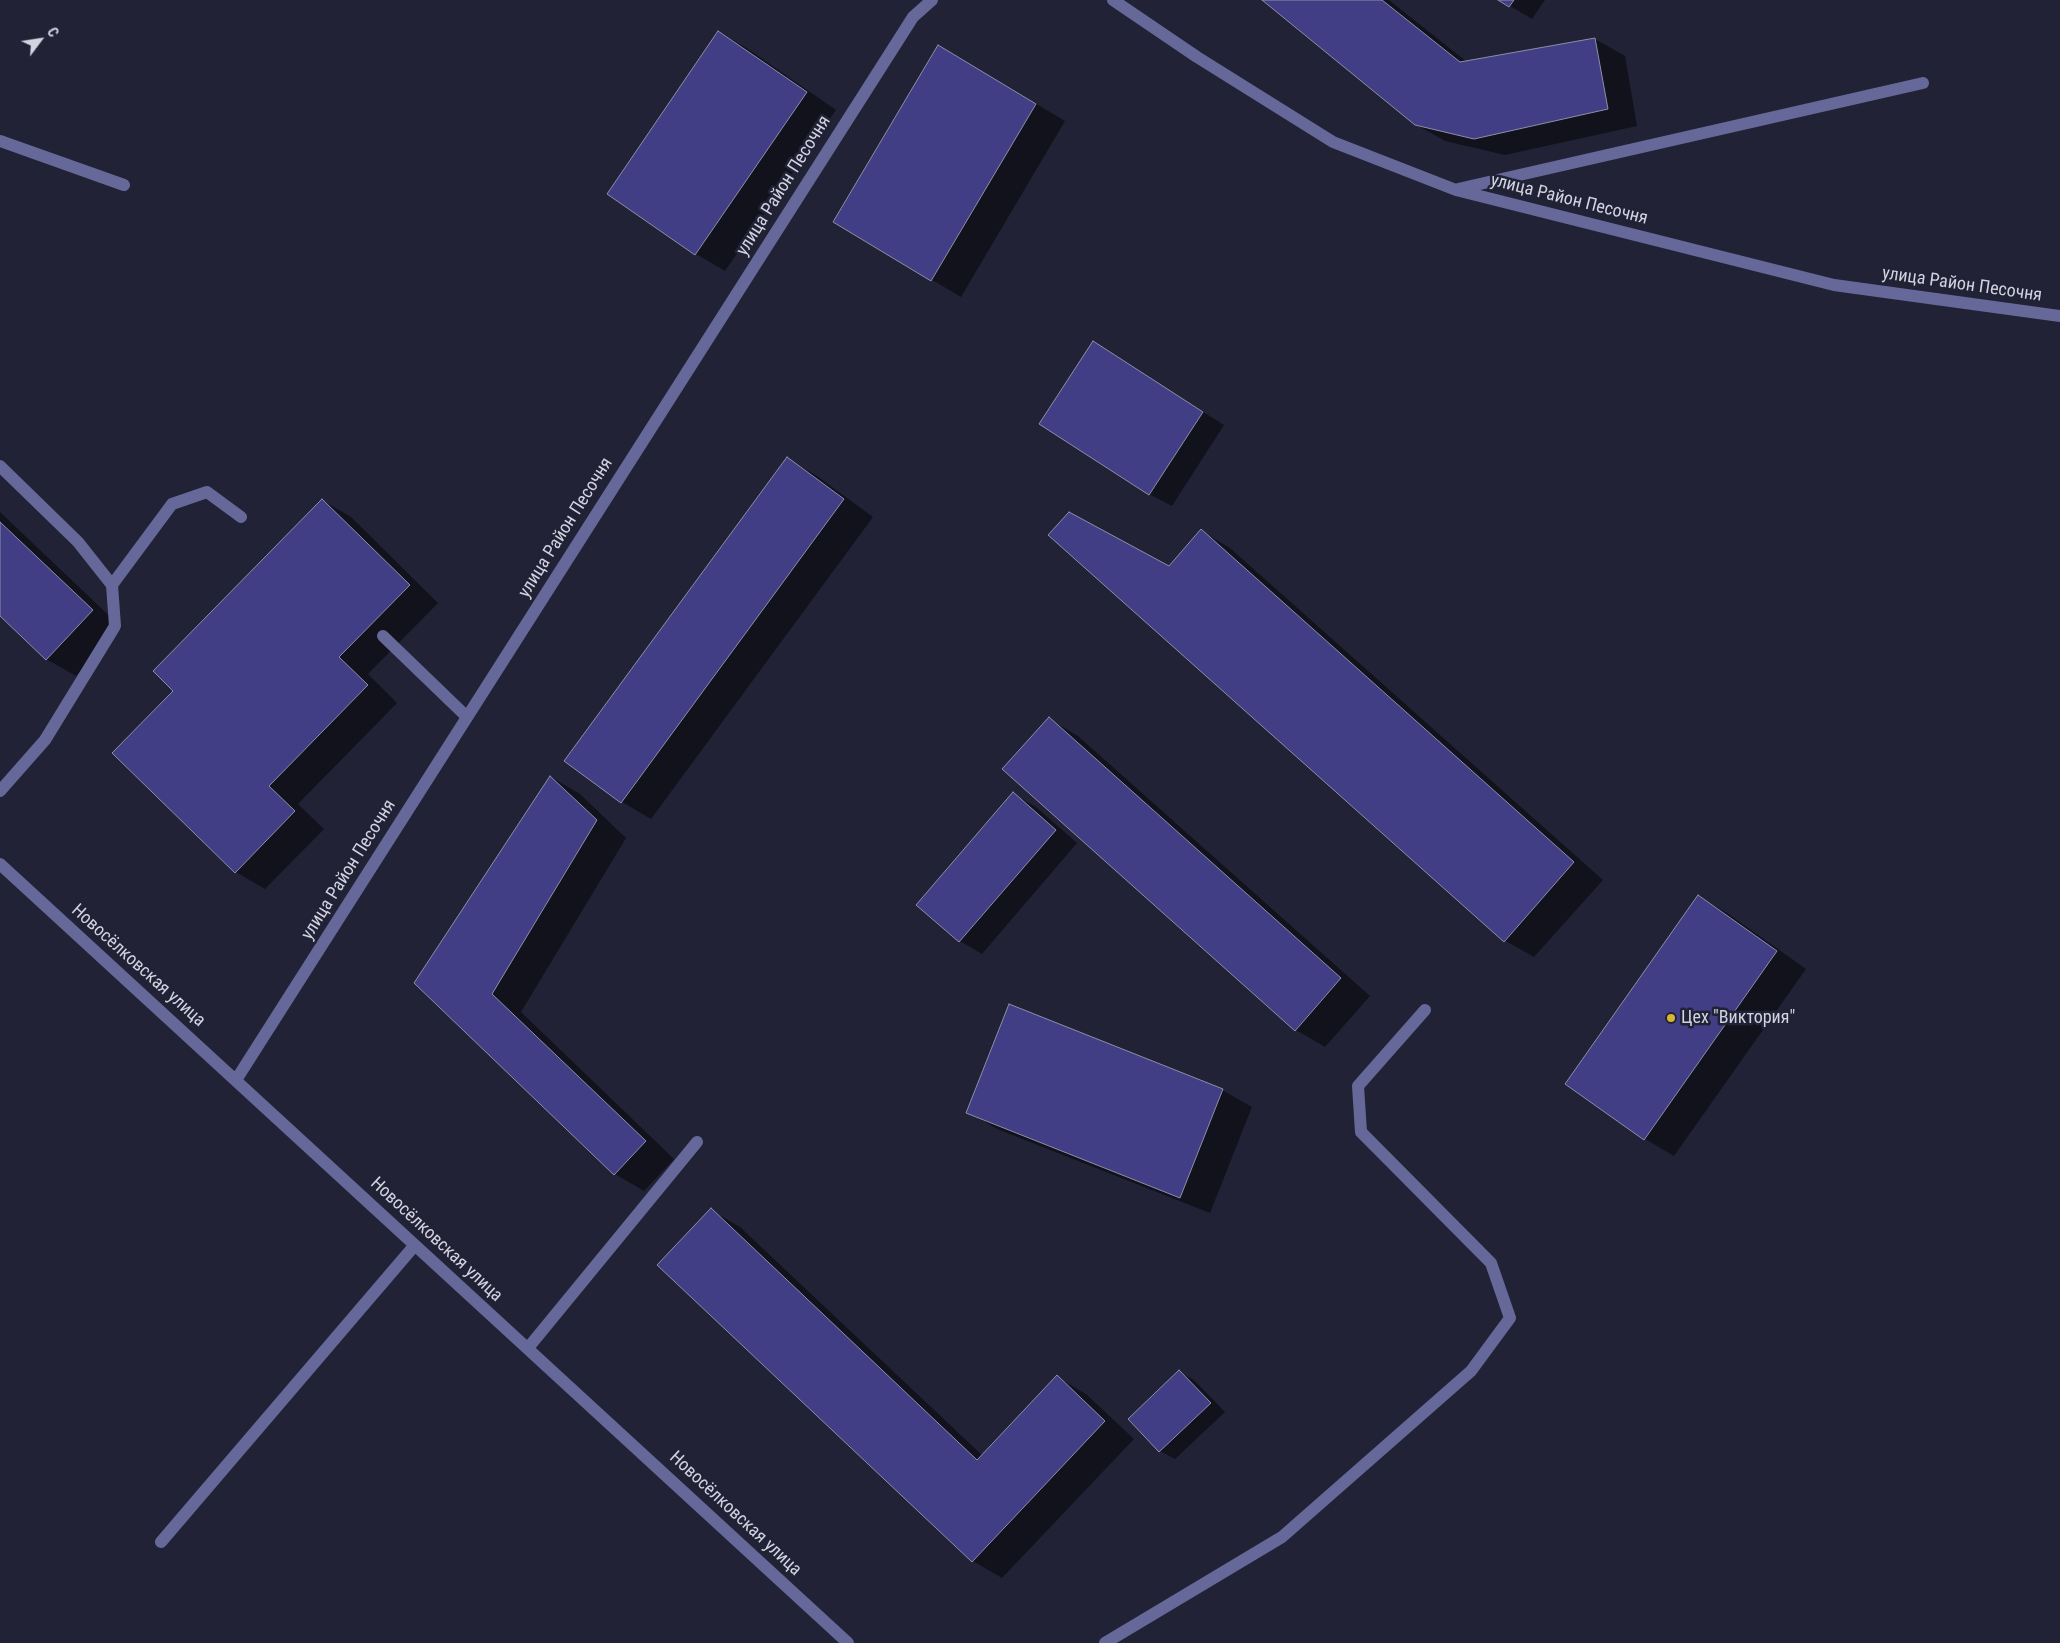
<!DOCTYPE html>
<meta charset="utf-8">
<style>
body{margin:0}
#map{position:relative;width:2060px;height:1643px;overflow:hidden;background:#212235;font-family:"Roboto Condensed",sans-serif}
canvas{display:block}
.north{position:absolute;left:15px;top:15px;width:50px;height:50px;-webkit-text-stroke:4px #212235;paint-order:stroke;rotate:59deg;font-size:14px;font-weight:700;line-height:20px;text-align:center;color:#d2d3e0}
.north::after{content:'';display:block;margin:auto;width:18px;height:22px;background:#d2d3e0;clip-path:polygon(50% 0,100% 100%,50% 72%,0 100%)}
</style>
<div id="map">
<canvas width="2060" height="1643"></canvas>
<div class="north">С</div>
</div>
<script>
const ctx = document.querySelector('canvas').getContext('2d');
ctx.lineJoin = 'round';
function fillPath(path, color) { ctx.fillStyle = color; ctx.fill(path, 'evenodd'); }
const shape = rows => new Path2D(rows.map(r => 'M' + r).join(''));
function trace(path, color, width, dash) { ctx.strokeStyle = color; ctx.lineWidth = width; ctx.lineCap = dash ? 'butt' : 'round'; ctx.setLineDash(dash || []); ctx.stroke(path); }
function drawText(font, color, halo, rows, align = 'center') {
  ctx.font = font + ' "Roboto Condensed",sans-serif'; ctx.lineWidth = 5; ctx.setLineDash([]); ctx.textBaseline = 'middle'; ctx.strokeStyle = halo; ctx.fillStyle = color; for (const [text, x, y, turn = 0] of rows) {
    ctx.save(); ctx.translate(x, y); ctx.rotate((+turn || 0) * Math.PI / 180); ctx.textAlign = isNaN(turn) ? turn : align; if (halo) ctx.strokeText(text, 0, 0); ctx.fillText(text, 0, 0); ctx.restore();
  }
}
fillPath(shape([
 [1264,0,1389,0,1467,62,1595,39,1625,56,1637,126,1505,155,1445,141,1415,124],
 [1500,0,1545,0,1532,19],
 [719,32,748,49,836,110,725,271,696,254,608,194],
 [968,63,1065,121,961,297,834,222],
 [1093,342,1224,425,1172,506,1149,494],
 [788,459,817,476,873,517,651,819,622,802,566,761],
 [322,500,351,517,438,603,368,674,397,703,298,804,324,829,265,889,236,872,175,691],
 [0,512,122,628,76,676,46,659,0,615],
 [1201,531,1230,548,1603,880,1534,957,1504,940,1169,568],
 [1049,719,1078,736,1370,996,1325,1047,1296,1030],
 [551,777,580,794,626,838,521,1012,674,1159,644,1191,615,1174,416,982],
 [1013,794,1036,807,1077,843,982,954,960,941,918,905],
 [1698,896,1727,913,1806,969,1674,1156,1645,1139],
 [1222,1090,1252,1107,1210,1213,997,1129,968,1112],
 [711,1210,740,1227,983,1456,1057,1377,1086,1394,1134,1439,1002,1578,973,1561,659,1265],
 [1179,1372,1194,1380,1225,1412,1175,1459,1160,1451]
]), '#0007');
const building = shape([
 [1262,0,1382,0,1460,62,1595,38,1608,109,1474,139,1415,125,1262,0],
 [1498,0,1514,0,1509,7,1498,0],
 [718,31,807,92,695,255,607,194,718,31],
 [938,45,1036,104,931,281,833,222,938,45],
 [1093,341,1203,412,1149,495,1039,424,1093,341],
 [787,457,844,499,621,803,564,761,787,457],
 [322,499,410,585,339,657,368,685,269,786,295,811,235,873,112,753,173,691,153,671,322,499],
 [1069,512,1169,566,1201,529,1574,862,1504,942,1048,535,1069,512],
 [0,522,93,610,46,660,0,616,0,522],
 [1049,717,1341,978,1295,1031,1002,769,1049,717],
 [550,776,597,820,492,994,646,1141,614,1175,414,983,550,776],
 [1013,792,1056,830,959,942,916,905,1013,792],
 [1698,895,1777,951,1644,1140,1565,1084,1698,895],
 [1009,1004,1223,1089,1180,1198,966,1113,1009,1004],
 [711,1208,977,1460,1057,1375,1105,1421,972,1562,657,1265,711,1208],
 [1179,1370,1211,1403,1159,1452,1128,1419,1179,1370]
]);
fillPath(building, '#413e85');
trace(building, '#8d8fa7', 1);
trace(shape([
 [1113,0,1197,57,1333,142,1456,190,1834,285,2060,316],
 [0,141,124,185],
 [1458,189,1923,83],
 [0,466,78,542,112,585,115,626,45,740,0,791],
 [112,585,172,504,207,492,241,517],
 [383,636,467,717],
 [0,864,848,1643],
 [236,1080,913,17,932,0],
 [528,1348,697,1142],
 [161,1542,415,1245],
 [1105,1643,1282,1537,1471,1371,1510,1318,1491,1263,1361,1132,1358,1086,1425,1010]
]), '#66689a', 12);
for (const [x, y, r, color] of [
 [1671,1018,5,"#d8b434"]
]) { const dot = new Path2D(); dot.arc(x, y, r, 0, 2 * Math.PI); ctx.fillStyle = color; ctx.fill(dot); trace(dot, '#212235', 2); }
drawText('18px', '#d2d3e0', '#212235', [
 ["улица Район Песочня",784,186,-58],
 ["улица Район Песочня",1569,200,14],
 ["улица Район Песочня",1962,285,8],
 ["улица Район Песочня",566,528,-58],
 ["улица Район Песочня",349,870,-58],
 ["Новосёлковская улица",138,966,42],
 ["Новосёлковская улица",436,1240,43],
 ["Новосёлковская улица",735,1514,43]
]);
drawText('18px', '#d2d3e0', '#212235', [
 ["Цех \"Виктория\"",1681,1018]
], 'left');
</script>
